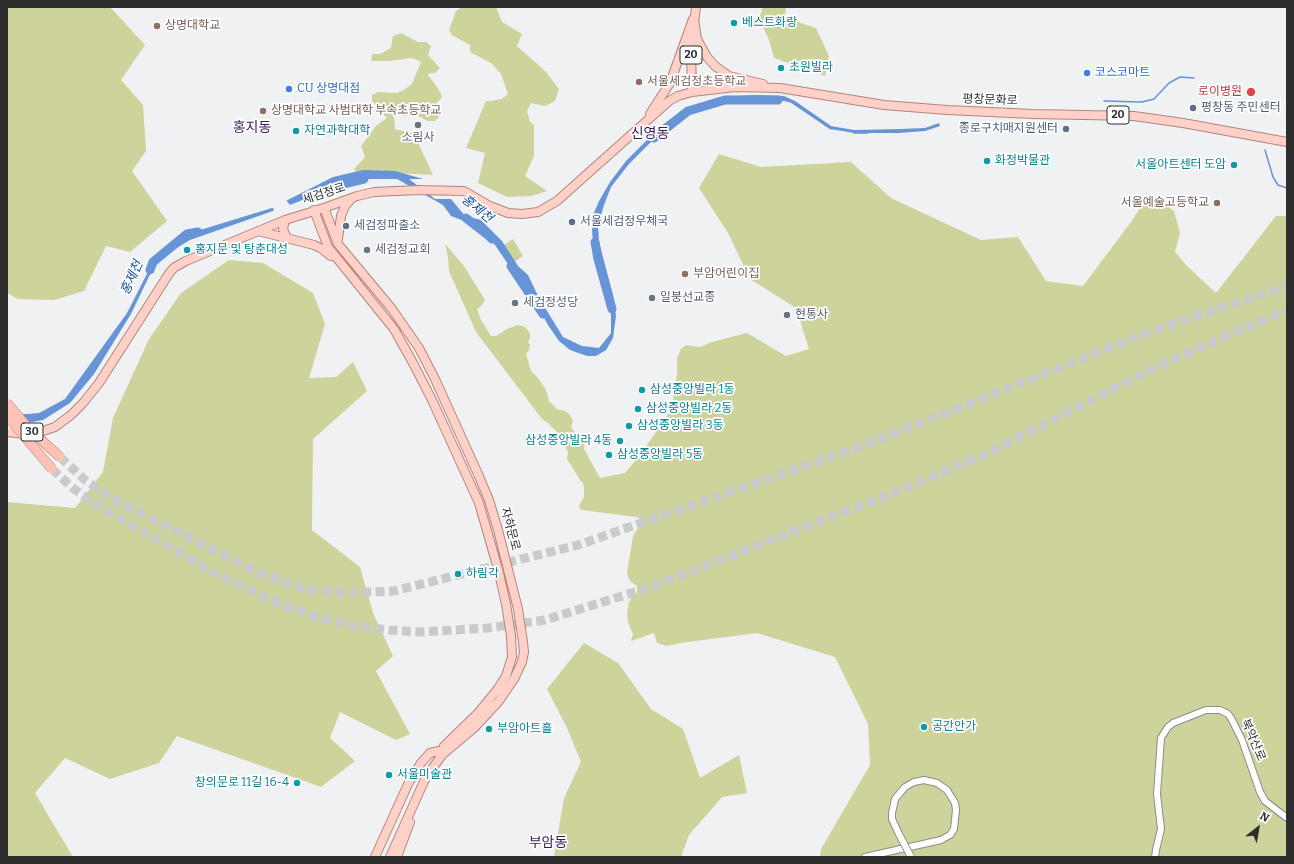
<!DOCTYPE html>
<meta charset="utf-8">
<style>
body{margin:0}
#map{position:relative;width:1294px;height:864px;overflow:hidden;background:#f0f1f2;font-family:Bitter,serif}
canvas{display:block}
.frame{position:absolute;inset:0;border:8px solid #2e2e2e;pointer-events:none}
.north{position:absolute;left:1238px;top:808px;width:40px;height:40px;-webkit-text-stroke:3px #fdfeff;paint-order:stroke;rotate:31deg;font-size:11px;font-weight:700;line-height:16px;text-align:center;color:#2e2e2e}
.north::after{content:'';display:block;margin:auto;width:14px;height:18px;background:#2e2e2e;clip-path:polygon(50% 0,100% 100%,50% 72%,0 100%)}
</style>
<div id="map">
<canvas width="1294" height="864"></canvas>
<div class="frame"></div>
<div class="north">N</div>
</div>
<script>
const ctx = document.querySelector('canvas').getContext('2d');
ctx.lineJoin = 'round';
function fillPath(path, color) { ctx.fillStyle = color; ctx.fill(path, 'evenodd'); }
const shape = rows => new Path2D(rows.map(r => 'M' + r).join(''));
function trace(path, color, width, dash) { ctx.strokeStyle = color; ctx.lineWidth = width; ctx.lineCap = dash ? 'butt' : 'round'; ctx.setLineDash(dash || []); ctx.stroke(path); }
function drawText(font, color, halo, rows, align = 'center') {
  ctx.font = font + ' Bitter,"Noto Sans KR",serif'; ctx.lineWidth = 3.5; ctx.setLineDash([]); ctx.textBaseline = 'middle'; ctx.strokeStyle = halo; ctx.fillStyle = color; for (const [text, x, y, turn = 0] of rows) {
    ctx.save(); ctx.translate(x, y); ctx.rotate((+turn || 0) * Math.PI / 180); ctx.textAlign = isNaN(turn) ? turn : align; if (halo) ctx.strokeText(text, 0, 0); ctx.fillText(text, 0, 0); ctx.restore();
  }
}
fillPath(shape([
 [7,7,110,7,145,45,121,80,143,105,146,151,132,171,167,221,130,252,106,246,84,291,54,300,18,299,7,293],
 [462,7,496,7,502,22,522,34,517,46,545,71,559,89,555,101,545,106,531,103,527,111,530,122,534,125,534,156,525,176,547,191,532,196,507,197,478,183,485,153,466,148,486,101,491,101,502,99,508,94,501,74,491,63,470,52,470,45,452,35,449,30,456,11],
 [763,7,786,7,785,18,816,28,829,56,825,76,774,58,769,40,759,18],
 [401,33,418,42,426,42,431,46,428,55,440,68,435,73,427,74,438,88,442,97,436,104,439,117,435,121,427,121,412,112,406,116,394,114,395,129,414,134,433,175,355,171,354,169,365,157,361,146,376,126,387,118,372,101,372,95,378,92,397,93,404,90,412,84,421,62,412,58,390,61,371,61,372,54,380,54,391,48,393,36],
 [719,154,761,167,851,162,891,198,981,240,1018,237,1046,281,1083,286,1131,222,1149,194,1174,211,1180,233,1175,252,1187,266,1216,293,1276,216,1287,216,1287,857,820,857,821,849,870,765,868,724,835,657,757,633,680,643,667,646,657,643,654,633,631,641,633,634,628,622,627,613,629,602,632,597,637,593,637,586,630,581,627,573,633,536,639,526,641,519,636,517,582,510,580,509,579,506,584,497,584,487,583,483,580,480,567,459,568,452,557,432,548,423,542,419,476,332,449,271,448,257,445,244,464,266,485,300,482,305,477,309,481,320,491,336,496,336,507,329,517,325,523,326,527,329,530,334,530,338,528,342,530,345,529,350,526,354,531,371,539,379,546,390,549,401,557,409,565,411,570,415,573,421,571,427,576,434,585,438,584,449,600,478,625,473,641,454,672,408,677,374,677,359,681,349,686,345,700,347,712,342,747,333,786,356,809,349,796,308,750,279,728,233,699,188],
 [513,239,523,256,513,263,502,246],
 [229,260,263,263,313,293,325,324,309,378,336,377,353,362,367,391,313,439,312,526,312,530,360,567,373,613,393,656,376,671,410,734,396,740,340,712,330,738,355,761,321,787,177,736,159,763,110,779,65,758,35,793,73,857,7,857,7,502,75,508,103,472,113,418,149,339,181,293],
 [584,643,618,663,651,709,683,729,700,778,739,755,747,793,722,797,689,835,681,857,554,857,564,798,581,762,567,728,547,689]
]), '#cdd39a');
fillPath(shape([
 [755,95,784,96,795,101,831,126,854,130,900,129,925,128,939,123,940,126,925,131,899,133,854,133,830,129,792,103,784,101,754,100,735,101,711,104,688,111,663,130,629,164,611,187,604,205,598,225,599,242,613,295,616,316,613,338,606,350,596,356,587,356,570,350,559,341,548,325,529,290,526,281,514,273,495,245,480,227,451,216,443,205,397,179,361,179,337,186,290,205,190,240,168,253,155,264,131,314,94,374,70,403,43,420,32,422,7,422,8,414,28,414,39,413,65,399,127,313,153,262,187,234,272,208,333,177,363,170,395,171,423,179,451,199,465,216,481,220,502,241,518,266,528,275,539,298,563,337,582,346,599,348,611,333,611,311,608,292,601,265,593,241,592,230,594,213,599,201,610,182,626,161,660,127,685,108,710,101,735,96]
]), '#6794d7');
fillPath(shape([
 [409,179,426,179,453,199,435,199],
 [285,199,291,206,275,213,272,206]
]), '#f0f1f2');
trace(shape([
 [1104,101,1142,102,1154,99,1169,83,1180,77,1194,78],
 [791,102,831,129],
 [854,133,868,133],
 [1265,150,1273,177,1278,185,1287,188]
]), '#6794d7', 1.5);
trace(shape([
 [654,138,688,111,725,100,778,100],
 [326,188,364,179],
 [466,218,489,236,492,239],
 [595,242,598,259,612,309],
 [511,266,543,314],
 [150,270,153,262,187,234,198,232]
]), '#6794d7', 9);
trace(shape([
 [60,457,84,479,111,498,257,572,304,589,349,593,394,591,578,545,865,445,1152,331,1287,286],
 [52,469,74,489,94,503,216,574,284,606,321,618,350,625,389,630,420,632,488,628,545,620,648,588,848,510,874,501,984,455,1160,365,1287,310]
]), '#c9cacb', 9, [9, 4.5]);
const tertiary = shape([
 [865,857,941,840,950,835,954,829,956,810,955,803,947,790,937,783,924,780,914,782,905,787,895,799,892,813,892,819,898,832],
 [1155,857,1156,850,1161,829,1157,794,1161,738,1168,727,1173,723,1206,710,1220,710,1228,714,1231,718,1242,740,1260,792,1265,801,1287,818]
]);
const secondary = shape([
 [7,427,19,433]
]);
const primary = shape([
 [694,19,697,39,707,57,715,66,729,76,763,84],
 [692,92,691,49,696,7],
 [650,114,670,83,693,19],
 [324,208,338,244,392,309,419,348,435,379,478,474,489,500,498,530,518,609,523,642,524,652,522,662,514,679,499,701,474,728,442,755,426,777,390,857],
 [314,210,328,247,394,329,413,363,432,400,479,503,498,569,506,604,511,636,512,657,506,676,497,690,478,713,444,746],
 [285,220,283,229,287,238],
 [258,231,314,245,322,249,331,256],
 [338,239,341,216,345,206,352,198],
 [7,432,25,434,40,432,55,427,71,415,83,403,99,383,170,272,175,267,186,261,285,220,324,208,357,196,374,192,418,190,464,191,490,206,508,213,522,214,538,212,557,201,669,101,678,96,692,92,735,87,780,88,884,105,947,110,1033,114,1134,116,1183,123,1287,142],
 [375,857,409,782,421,763,430,753,439,751],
 [397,857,410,822]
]);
trace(tertiary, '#8b8c8d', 8);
trace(secondary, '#8b8c8d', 8);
trace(primary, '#b5847a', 10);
trace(tertiary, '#fff', 6);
trace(secondary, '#fff', 7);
trace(primary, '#fed1c8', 8);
const tertiaryBridge = shape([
 [898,832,911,857]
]);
const trunkBridge = shape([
 [7,403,29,429,60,457],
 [7,416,52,469]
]);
trace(tertiaryBridge, '#8b8c8d', 8, []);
trace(trunkBridge, '#b5847a', 10, []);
trace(tertiaryBridge, '#fff', 6);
trace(trunkBridge, '#fec2b6', 9);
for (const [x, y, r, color] of [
 [734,23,4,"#0f9aa8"],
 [157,26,4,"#8d6e63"],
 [781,68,4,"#0f9aa8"],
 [1087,73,4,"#3f7fe0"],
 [639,82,4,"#8d6e63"],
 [289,89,4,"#3f7fe0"],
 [1251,92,5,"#e0444e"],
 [1193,108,4,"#5c6f8a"],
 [263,111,4,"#8d6e63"],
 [418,125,4,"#6b7280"],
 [1066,129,4,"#5c6f8a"],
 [296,131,4,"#0f9aa8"],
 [987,161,4,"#0f9aa8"],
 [1234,165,4,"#0f9aa8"],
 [1217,203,4,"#8d6e63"],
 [572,222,4,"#5c6f8a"],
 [346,226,4,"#5c6f8a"],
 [187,250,4,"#0f9aa8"],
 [367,250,4,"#6b7280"],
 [685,274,4,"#8d6e63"],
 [652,298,4,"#6b7280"],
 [515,303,4,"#6b7280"],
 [787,315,4,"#6b7280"],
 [642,390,4,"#0f9aa8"],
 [638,409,4,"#0f9aa8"],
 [629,426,4,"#0f9aa8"],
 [620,441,4,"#0f9aa8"],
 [609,455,4,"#0f9aa8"],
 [458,574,4,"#0f9aa8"],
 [924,727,4,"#0f9aa8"],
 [489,729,4,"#0f9aa8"],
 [389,775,4,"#0f9aa8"],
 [297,783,4,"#0f9aa8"]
]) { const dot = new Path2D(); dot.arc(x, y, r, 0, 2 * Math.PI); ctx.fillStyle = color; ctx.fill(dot); trace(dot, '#fdfeff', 1.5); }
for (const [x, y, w] of [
 [691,55,22],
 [1118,115,22],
 [32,432,22]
]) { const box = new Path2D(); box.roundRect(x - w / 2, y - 9, w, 18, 3); ctx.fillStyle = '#fdfeff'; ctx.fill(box); trace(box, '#2e2e2e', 1); }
drawText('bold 11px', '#2e2e2e', null, [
 ["20",691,55],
 ["20",1118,115],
 ["30",32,432]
]);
drawText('12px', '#0d838f', '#fdfeff', [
 ["베스트화랑",742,23],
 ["초원빌라",789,68],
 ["자연과학대학",304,131],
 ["화정박물관",995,161],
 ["서울아트센터 도암",1226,165,"right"],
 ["홍지문 및 탕춘대성",195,250],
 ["삼성중앙빌라 1동",650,390],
 ["삼성중앙빌라 2동",646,409],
 ["삼성중앙빌라 3동",637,426],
 ["삼성중앙빌라 4동",612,441,"right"],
 ["삼성중앙빌라 5동",617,455],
 ["하림각",466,574],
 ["공간안가",932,727],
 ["부암아트홀",497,729],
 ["서울미술관",397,775],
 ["창의문로 11길 16-4",289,783,"right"]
], 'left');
drawText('12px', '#785e54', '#fdfeff', [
 ["상명대학교",165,26],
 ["서울세검정초등학교",647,82],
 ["상명대학교 사범대학 부속초등학교",271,111],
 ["서울예술고등학교",1209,203,"right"],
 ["부암어린이집",693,274]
], 'left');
drawText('12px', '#366cbe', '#fdfeff', [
 ["코스코마트",1095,73],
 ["CU 상명대점",297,89]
], 'left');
drawText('12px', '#be3a42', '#fdfeff', [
 ["로이병원",1242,92]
], 'right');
drawText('12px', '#2e2e2e', '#fdfeff', [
 ["평창문화로",990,100,2],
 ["세검정로",324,194,-18],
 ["자하문로",510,529,75],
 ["북악산로",1253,740,67]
]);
drawText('12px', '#4e5e75', '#fdfeff', [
 ["평창동 주민센터",1201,108],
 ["종로구치매지원센터",1058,129,"right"],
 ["서울세검정우체국",580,222],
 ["세검정파출소",354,226]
], 'left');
drawText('12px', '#5b616d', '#fdfeff', [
 ["소림사",418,138,"center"],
 ["세검정교회",375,250],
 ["일붕선교종",660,298],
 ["세검정성당",523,303],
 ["현통사",795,315]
], 'left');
drawText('italic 13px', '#184f9f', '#fdfeff', [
 ["홍제천",477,209,39],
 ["홍제천",132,278,-66]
]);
drawText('14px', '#381b53', '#fdfeff', [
 ["홍지동",252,128],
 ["신영동",650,134],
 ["부암동",548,843]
]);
</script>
